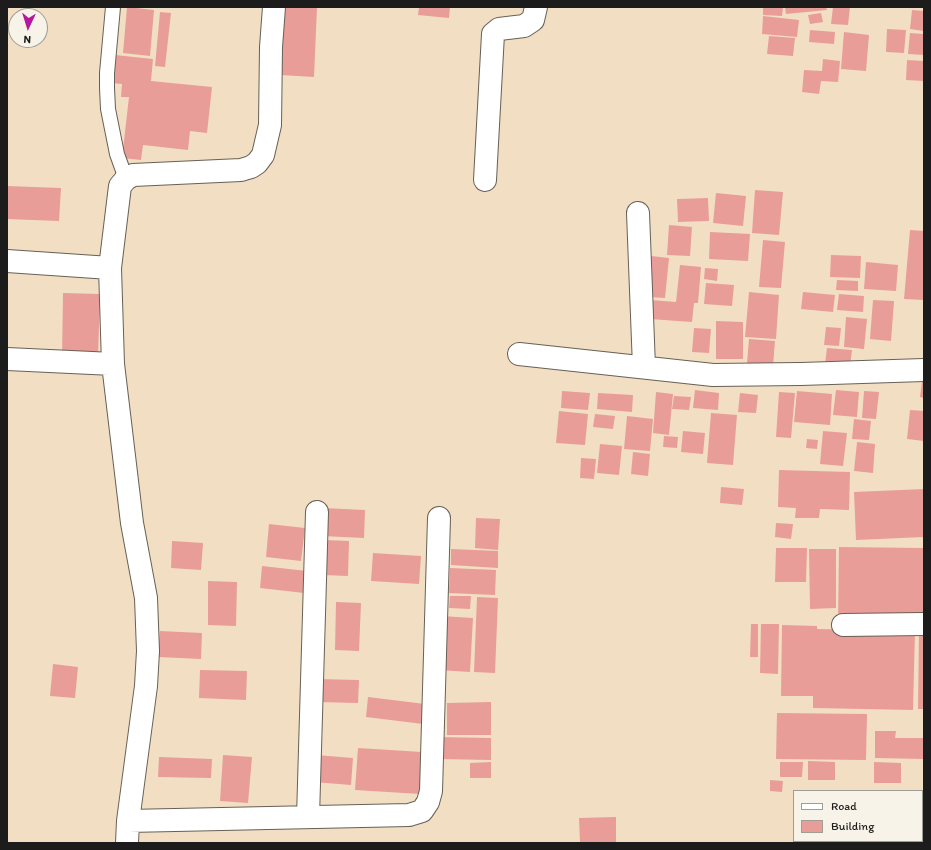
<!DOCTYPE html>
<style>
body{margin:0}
#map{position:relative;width:931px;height:850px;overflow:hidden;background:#f2dfc3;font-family:Itim,sans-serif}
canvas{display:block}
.frame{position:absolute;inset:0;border:8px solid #1c1c1c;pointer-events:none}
.legend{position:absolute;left:793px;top:790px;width:130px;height:52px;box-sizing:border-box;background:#f7f3e8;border:1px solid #9f9d96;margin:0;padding:5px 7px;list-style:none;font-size:12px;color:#1c1c1c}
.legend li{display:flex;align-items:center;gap:8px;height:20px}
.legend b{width:20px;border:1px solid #9f9d96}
.north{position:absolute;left:8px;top:8px;width:40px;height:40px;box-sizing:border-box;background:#f7f3e8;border:1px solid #9f9d96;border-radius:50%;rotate:184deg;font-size:11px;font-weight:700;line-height:16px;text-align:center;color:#1c1c1c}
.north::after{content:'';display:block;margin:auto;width:14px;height:18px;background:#b5179e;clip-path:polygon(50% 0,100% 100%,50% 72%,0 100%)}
</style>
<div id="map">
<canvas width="931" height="850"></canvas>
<div class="frame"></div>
<ul class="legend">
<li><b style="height:5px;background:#fff"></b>Road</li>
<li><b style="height:11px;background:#e99d98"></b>Building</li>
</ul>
<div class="north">N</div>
</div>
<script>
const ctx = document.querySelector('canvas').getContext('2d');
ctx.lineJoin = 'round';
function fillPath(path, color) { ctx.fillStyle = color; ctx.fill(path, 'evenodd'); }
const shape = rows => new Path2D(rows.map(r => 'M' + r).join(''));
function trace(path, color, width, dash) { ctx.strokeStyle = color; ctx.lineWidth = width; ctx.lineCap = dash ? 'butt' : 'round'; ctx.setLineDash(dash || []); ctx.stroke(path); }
fillPath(shape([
 [127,7,154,10,150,56,123,53],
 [284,7,317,7,314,77,280,75],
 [419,7,450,7,449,18,418,15],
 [763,7,783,7,782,16,763,15],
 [785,7,826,7,827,10,786,14],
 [833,7,850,7,848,25,831,24],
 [912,10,924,11,924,31,910,29],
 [160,12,171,13,165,67,155,66],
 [821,13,823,22,810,24,808,15],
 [763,16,799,20,797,37,762,34],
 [887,29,906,30,904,53,886,52],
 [810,30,835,32,834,44,809,42],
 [844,32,869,35,866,71,841,69],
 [910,33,924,34,924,55,908,54],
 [769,36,795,38,793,56,767,54],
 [115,55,153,59,151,81,212,87,207,133,190,131,188,150,143,145,141,160,122,158,129,97,121,97,122,84,112,83],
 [823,59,840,61,838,82,821,81,819,94,802,92,804,70,822,71],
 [907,60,924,61,924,81,906,80],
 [7,186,61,188,59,221,7,219],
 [755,190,783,192,779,235,752,233],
 [716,193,746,196,743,226,713,223],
 [708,198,709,221,678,222,677,199],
 [669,225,692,227,690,256,667,255],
 [910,230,924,231,924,300,904,299],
 [710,232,750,234,748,261,709,259],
 [763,240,785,242,781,288,759,287],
 [831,255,861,256,860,278,830,277],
 [651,256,669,258,665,298,648,297],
 [866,262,898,265,896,291,864,289],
 [680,265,701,267,698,303,694,303,692,322,650,319,651,300,676,302],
 [705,268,718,269,717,281,704,279],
 [837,280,858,281,858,291,836,290],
 [706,283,734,285,732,306,704,304],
 [749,292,779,295,776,339,745,337],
 [803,292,835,295,833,312,801,309],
 [63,293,100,294,98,356,62,355],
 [839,294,864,296,863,312,837,310],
 [873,300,894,301,891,341,870,339],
 [846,317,867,319,864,349,844,347],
 [716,321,743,322,743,359,716,359],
 [826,327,841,328,839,346,824,345],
 [694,328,711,329,709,353,692,352],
 [749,339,775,341,773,366,747,363],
 [827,348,852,350,850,366,825,364],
 [922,381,924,382,924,398,920,397],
 [695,390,719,393,718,410,693,408],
 [836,390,859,392,857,417,833,415],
 [562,391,590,393,588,410,561,408],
 [797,391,832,394,830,425,794,422],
 [864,391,879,392,876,419,862,418],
 [656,392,673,394,669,435,653,433],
 [779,392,795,393,791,438,776,437],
 [598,393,633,395,632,412,597,409],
 [740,393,758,395,756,413,738,412],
 [674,396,691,397,689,410,672,409],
 [910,410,924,411,924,441,907,439],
 [559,411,588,414,585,445,556,443],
 [711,413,737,415,733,465,707,463],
 [595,414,615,416,613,429,593,427],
 [627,416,653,419,650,451,624,449],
 [854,419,871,421,869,440,852,439],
 [683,431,705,433,703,454,681,452],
 [823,431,847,433,843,466,820,464],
 [664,436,678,437,677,448,663,447],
 [807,439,818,440,817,449,806,448],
 [857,442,875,444,873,473,854,471],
 [600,444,622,446,619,475,597,473],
 [633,452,650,454,648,476,631,474],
 [581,458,596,459,594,479,580,478],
 [779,470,850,472,849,510,820,509,819,518,795,518,796,508,778,507],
 [721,487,744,489,742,505,720,503],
 [924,489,924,537,856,540,854,492],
 [323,508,365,510,364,538,322,536],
 [476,518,500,519,498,550,475,548],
 [776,523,793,524,791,539,775,537],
 [269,524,305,528,301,561,266,557],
 [325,540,349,541,348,576,323,575],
 [172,541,203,543,201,570,171,568],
 [839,547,924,548,924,623,838,623],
 [776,548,807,548,806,582,775,582],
 [451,549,498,551,498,568,451,565],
 [809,549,836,549,836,608,810,609],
 [373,553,421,556,419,584,371,581],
 [262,566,307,571,304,593,260,588],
 [450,568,496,570,495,595,449,593],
 [208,581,237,582,236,626,208,625],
 [450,596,471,596,470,609,449,608],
 [477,597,498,598,495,673,474,672],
 [336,602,361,603,359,651,335,650],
 [441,616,473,618,470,672,438,670],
 [751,624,758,624,758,657,750,657],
 [761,624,779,624,778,674,760,673],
 [782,625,817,626,817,629,915,631,913,710,813,708,813,696,781,696],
 [160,631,202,633,201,659,158,657],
 [919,631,924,631,924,709,918,709],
 [53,664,78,667,75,698,50,696],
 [200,670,247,671,246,700,199,698],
 [318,679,359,680,358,703,318,702],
 [368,697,425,704,423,724,366,717],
 [491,702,491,735,447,735,447,703],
 [777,713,867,714,866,760,776,759],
 [875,731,896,731,895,738,924,738,924,759,875,758],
 [437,737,491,738,491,760,437,759],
 [358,748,422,752,420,794,355,790],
 [223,755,252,757,248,803,220,801],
 [316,755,353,758,351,785,314,782],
 [159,757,212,759,211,778,158,777],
 [808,761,835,762,835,780,808,780],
 [491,762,491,778,470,778,470,763],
 [780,762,803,762,802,777,780,777],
 [874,762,901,763,901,783,874,783],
 [770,780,783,781,782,792,770,791],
 [616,817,616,843,580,843,579,818]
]), '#e99d98');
const lane = shape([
 [113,7,107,73,107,88,108,109,117,154,126,179]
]);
const street = shape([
 [485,180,493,34,499,29,524,26,533,20,536,7],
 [638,213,644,367],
 [7,261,110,268],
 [519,354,713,375,801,374,924,370],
 [7,359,113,364],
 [843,625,924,624],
 [308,817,317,512],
 [128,821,409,815,422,811,428,802,431,791,439,518],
 [127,843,128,821,146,686,148,651,146,598,132,523,113,364,110,268,120,186,126,179,133,175,241,170,251,167,257,163,263,155,270,125,271,47,274,7]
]);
trace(lane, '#676056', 16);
trace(street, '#676056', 24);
trace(lane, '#fff', 14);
trace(street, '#fff', 22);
</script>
